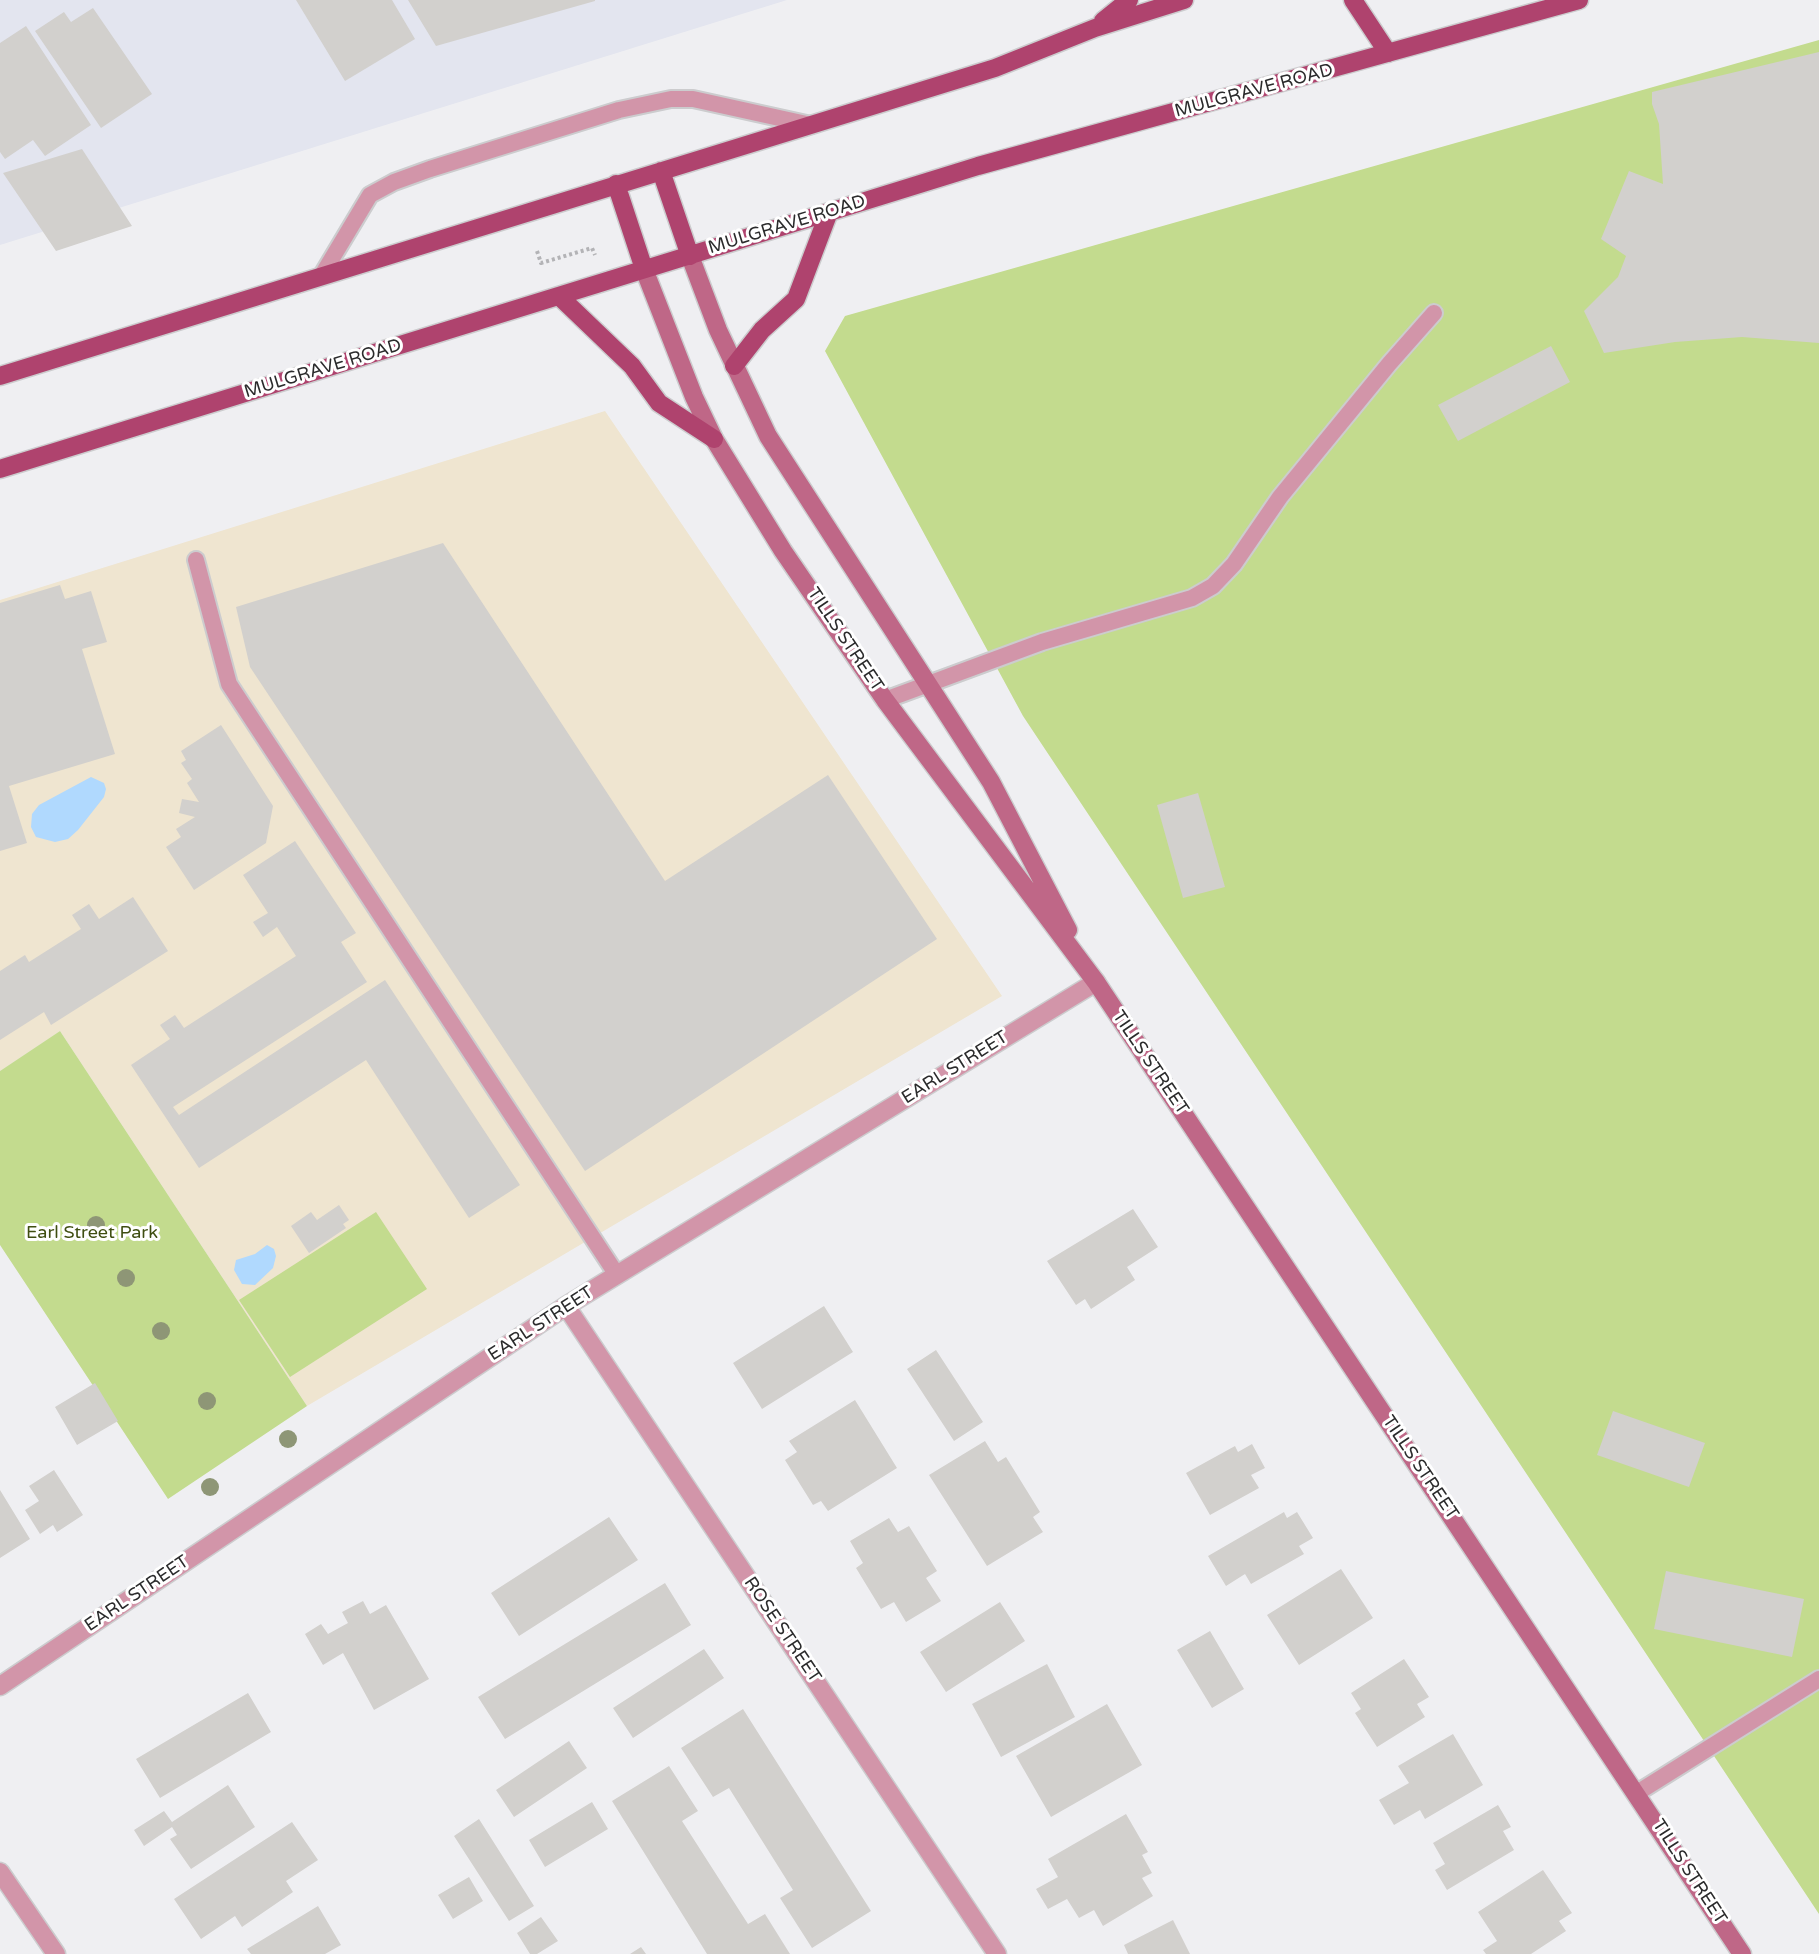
<!DOCTYPE html>
<style>
body{margin:0}
canvas{display:block;background:#efeff2}
</style>
<canvas width="1819" height="1954"></canvas>
<script>
const ctx = document.querySelector('canvas').getContext('2d');
ctx.lineJoin = 'round';
function fillPath(path, color) { ctx.fillStyle = color; ctx.fill(path, 'evenodd'); }
const shape = rows => new Path2D(rows.map(r => 'M' + r).join(''));
function trace(path, color, width, dash) { ctx.strokeStyle = color; ctx.lineWidth = width; ctx.lineCap = dash ? 'butt' : 'round'; ctx.setLineDash(dash || []); ctx.stroke(path); }
function drawText(font, color, halo, rows, align = 'center') {
  ctx.font = font + ' "Varela Round",sans-serif'; ctx.lineWidth = 6; ctx.setLineDash([]); ctx.textBaseline = 'middle'; ctx.strokeStyle = halo; ctx.fillStyle = color; for (const [text, x, y, turn = 0] of rows) {
    ctx.save(); ctx.translate(x, y); ctx.rotate((+turn || 0) * Math.PI / 180); ctx.textAlign = isNaN(turn) ? turn : align; if (halo) ctx.strokeText(text, 0, 0); ctx.fillText(text, 0, 0); ctx.restore();
  }
}
fillPath(shape([
 [605,411,1002,996,307,1406,60,1031,0,1071,0,600]
]), '#efe5d0');
fillPath(shape([
 [0,0,787,0,0,245]
]), '#e3e5ef');
fillPath(shape([
 [1819,40,1819,1914,1023,716,825,351,845,316],
 [60,1031,307,1406,168,1499,0,1245,0,1071],
 [376,1212,427,1289,290,1377,239,1300]
]), '#c3db8e');
fillPath(shape([
 [91,777,104,783,106,789,104,797,78,830,68,839,55,842,36,837,31,827,32,814,39,805],
 [267,1245,274,1249,276,1256,273,1268,255,1285,242,1284,234,1270,236,1260,255,1254]
]), '#b0d9fe');
fillPath(shape([
 [296,0,392,0,415,39,345,81],
 [408,0,595,0,595,1,436,46],
 [93,8,152,94,101,128,35,31,64,12,71,22],
 [26,26,91,125,45,156,33,140,5,159,0,152,0,43],
 [1819,52,1819,343,1742,337,1675,342,1604,353,1584,311,1618,277,1626,256,1601,239,1629,171,1663,184,1659,124,1652,104,1652,92],
 [82,149,132,226,56,251,3,173],
 [1551,346,1570,382,1458,441,1438,405],
 [443,543,665,881,828,775,937,939,585,1171,250,667,236,607],
 [60,585,65,599,91,591,107,642,82,649,115,754,9,786,27,843,0,851,0,603],
 [221,725,273,806,266,843,194,890,166,847,181,837,176,829,195,817,179,813,182,799,199,802,187,783,192,779,181,763,186,760,181,751],
 [1198,793,1225,887,1183,898,1157,805],
 [295,841,356,933,341,942,367,982,173,1107,179,1115,385,980,520,1185,469,1218,366,1060,199,1168,131,1065,170,1039,160,1025,175,1015,184,1028,296,956,277,927,263,937,253,922,268,913,243,875],
 [133,897,168,951,51,1025,44,1012,0,1040,0,971,25,955,29,962,81,929,72,915,89,904,99,919],
 [339,1205,349,1220,343,1224,346,1228,309,1253,291,1226,311,1212,317,1220],
 [1133,1209,1158,1247,1127,1267,1135,1280,1091,1309,1085,1299,1076,1305,1047,1261],
 [824,1306,853,1352,762,1409,733,1363],
 [936,1350,983,1422,954,1441,907,1369],
 [95,1383,118,1421,77,1445,55,1407],
 [855,1400,897,1468,828,1511,821,1501,813,1505,785,1460,797,1452,789,1441],
 [1613,1411,1705,1443,1689,1487,1597,1455],
 [985,1441,998,1462,1006,1457,1040,1512,1033,1517,1043,1532,987,1566,929,1475],
 [1252,1444,1265,1468,1251,1475,1259,1488,1210,1515,1186,1473,1235,1446,1238,1452],
 [54,1470,83,1515,57,1532,53,1525,40,1534,25,1510,39,1501,29,1486],
 [0,1490,30,1539,0,1558],
 [1284,1512,1287,1518,1297,1512,1313,1538,1299,1546,1304,1554,1251,1584,1245,1574,1226,1586,1208,1556],
 [609,1517,638,1560,519,1636,491,1593],
 [889,1518,898,1532,909,1526,937,1571,926,1578,941,1601,906,1622,894,1602,881,1609,856,1568,863,1563,850,1541],
 [1341,1569,1373,1618,1299,1665,1267,1615],
 [1666,1571,1804,1599,1792,1657,1654,1629],
 [665,1583,691,1625,505,1739,478,1697],
 [363,1601,370,1614,386,1605,429,1679,374,1710,343,1653,323,1665,305,1634,321,1624,328,1634,348,1623,342,1612],
 [1000,1602,1025,1641,946,1692,920,1652],
 [1210,1631,1244,1689,1212,1708,1177,1650],
 [704,1649,724,1678,633,1738,613,1708],
 [1404,1659,1429,1697,1417,1704,1425,1717,1377,1747,1355,1713,1361,1709,1351,1693],
 [1047,1664,1075,1717,1001,1757,972,1704],
 [248,1693,271,1732,160,1798,136,1759],
 [1107,1704,1142,1765,1051,1817,1016,1756],
 [743,1709,871,1911,812,1948,780,1898,793,1890,729,1788,713,1797,681,1748],
 [1453,1734,1483,1785,1425,1819,1420,1810,1394,1825,1379,1800,1409,1783,1398,1766],
 [569,1741,587,1768,514,1817,496,1790],
 [669,1766,698,1811,682,1821,748,1924,765,1914,790,1954,707,1954,612,1801],
 [228,1785,255,1827,191,1869,170,1839,177,1835,172,1827,144,1846,134,1830,164,1811,172,1822],
 [592,1802,608,1829,545,1867,529,1840],
 [1498,1805,1511,1827,1503,1831,1514,1850,1447,1890,1435,1870,1445,1864,1433,1843],
 [1126,1814,1148,1852,1142,1855,1152,1873,1142,1878,1153,1896,1103,1926,1094,1910,1079,1918,1067,1899,1048,1909,1036,1889,1058,1877,1048,1859],
 [479,1819,534,1906,509,1921,454,1836],
 [292,1822,318,1860,286,1881,293,1892,242,1927,235,1916,201,1939,174,1899],
 [1543,1870,1572,1913,1559,1921,1566,1931,1531,1954,1486,1954,1483,1950,1497,1941,1478,1912],
 [469,1877,483,1901,453,1919,438,1895],
 [318,1906,341,1945,325,1954,251,1954,247,1949],
 [541,1917,558,1941,537,1954,530,1954,517,1933],
 [1173,1920,1190,1954,1128,1954,1124,1945],
 [641,1947,646,1954,630,1954]
]), '#d2d0cd');
const lane = shape([
 [322,275,370,195,394,182,430,169,619,110,671,99,693,99,811,125],
 [196,560,229,684,617,1275],
 [885,700,1042,642,1192,598,1213,586,1234,564,1280,497,1389,364,1434,313],
 [1637,1793,1819,1679]
]);
const street = shape([
 [566,1306,997,1954],
 [0,1686,566,1306,1096,982],
 [0,1872,56,1954]
]);
const secondary = shape([
 [690,256,718,330,768,436,991,782,1068,930],
 [644,269,694,397,714,439,783,551,885,700,1096,982,1742,1954]
]);
const primary = shape([
 [1353,0,1388,53],
 [1103,21,1129,0],
 [661,171,690,256],
 [616,184,644,269],
 [559,296,632,366,659,403,714,439],
 [734,366,762,330,796,299,829,212],
 [0,376,995,68,1095,28,1184,0],
 [0,469,978,166,1579,0]
]);
trace(lane, '#ccccce', 20);
trace(street, '#ccccce', 21);
trace(secondary, '#ccccce', 21);
trace(primary, '#ccccce', 21);
trace(shape([
 [537,251,541,263,592,248,595,255]
]), '#b3b3b6', 4, [3, 3]);
trace(lane, '#d295a9', 16);
trace(street, '#d295a9', 18);
trace(secondary, '#bf6787', 18);
trace(primary, '#af436e', 18);
ctx.fillStyle = '#8e9676';
for (const [x, y] of [
 [96,1225],
 [126,1278],
 [161,1331],
 [207,1401],
 [288,1439],
 [210,1487]
]) { ctx.beginPath(); ctx.arc(x, y, 9, 0, 2 * Math.PI); ctx.fill(); }
drawText('18px', '#2b2b2c', '#fff', [
 ["MULGRAVE ROAD",1254,91,-15],
 ["MULGRAVE ROAD",787,225,-17],
 ["MULGRAVE ROAD",323,369,-17],
 ["TILLS STREET",845,640,56],
 ["TILLS STREET",1150,1063,56],
 ["EARL STREET",955,1068,-32],
 ["EARL STREET",541,1324,-33],
 ["TILLS STREET",1420,1468,56],
 ["EARL STREET",137,1594,-34],
 ["ROSE STREET",782,1630,56],
 ["TILLS STREET",1689,1872,57]
]);
drawText('18px', '#3f4e11', '#fff', [
 ["Earl Street Park",92,1233]
]);
</script>
